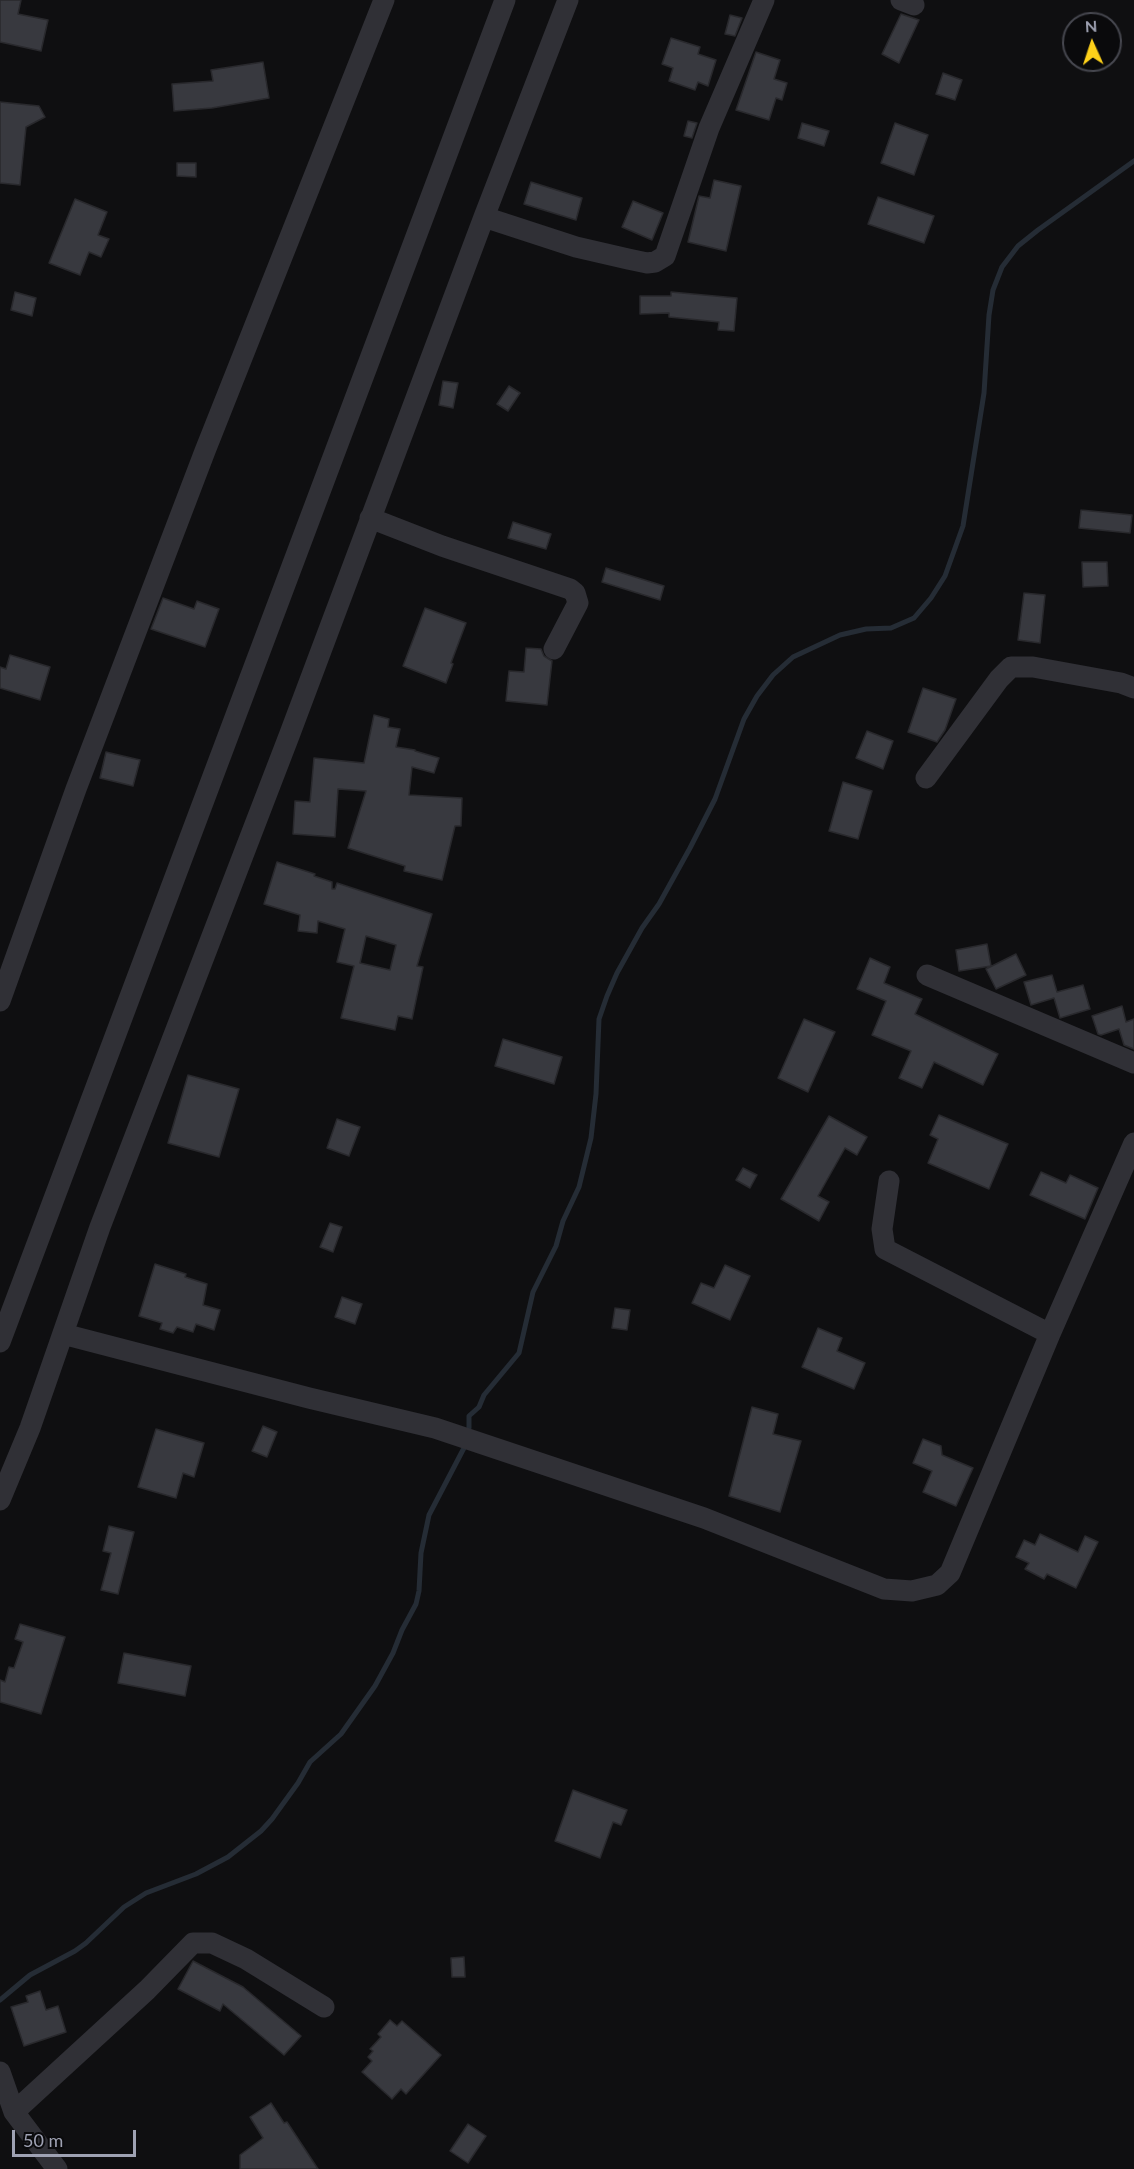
<!DOCTYPE html>
<style>
body{margin:0}
#map{position:relative;width:1134px;height:2169px;overflow:hidden;background:#0f0f11;font-family:Lato,sans-serif}
canvas{display:block}
.north{position:absolute;left:1062px;top:12px;width:60px;height:60px;box-sizing:border-box;background:#0a0a0c;border:2px solid #46474f;border-radius:50%;rotate:357deg;font-size:16px;font-weight:700;line-height:24px;text-align:center;color:#9fa2b3}
.north::after{content:'';display:block;margin:auto;width:21px;height:27px;background:#fed11a;clip-path:polygon(50% 0,100% 100%,50% 72%,0 100%)}
.scale{position:absolute;left:12px;top:2130px;width:124px;height:27px;box-sizing:border-box;border:3px solid #9fa2b3;border-top:0;padding-left:8px;font-size:18px;line-height:21px;white-space:nowrap;color:#9fa2b3;-webkit-text-stroke:4px #0a0a0c;paint-order:stroke}
</style>
<div id="map">
<canvas width="1134" height="2169"></canvas>
<div class="north">N</div>
<div class="scale">50 m</div>
</div>
<script>
const ctx = document.querySelector('canvas').getContext('2d');
ctx.lineJoin = 'round';
const shape = rows => new Path2D(rows.map(r => 'M' + r).join(''));
function trace(path, color, width, dash) { ctx.strokeStyle = color; ctx.lineWidth = width; ctx.lineCap = dash ? 'butt' : 'round'; ctx.setLineDash(dash || []); ctx.stroke(path); }
function fillPath(path, color) { ctx.fillStyle = color; ctx.fill(path, 'evenodd'); }
trace(shape([
 [469,1428,469,1416,479,1407,484,1395,519,1353,533,1292,556,1246,563,1221,579,1187,591,1138,596,1094,599,1019,607,996,617,973,642,928,659,904,690,848,715,799,744,719,757,696,773,675,793,657,840,635,866,629,891,628,914,618,931,598,945,576,963,526,984,393,989,315,993,290,1002,267,1018,246,1038,230,1134,161],
 [0,2000,30,1975,75,1951,86,1943,124,1907,146,1893,196,1874,228,1857,261,1831,272,1819,298,1783,310,1762,341,1734,375,1686,393,1653,402,1630,416,1604,419,1591,421,1553,429,1515,465,1446]
]), '#252c35', 5);
const building = shape([
 [0,0,21,0,18,14,48,20,41,51,0,42,0,0],
 [901,14,919,20,899,63,882,54,901,14],
 [730,15,742,18,735,36,725,34,730,15],
 [671,38,700,47,698,54,716,60,708,86,698,82,695,90,669,81,673,68,662,64,671,38],
 [756,52,780,60,774,79,787,83,782,100,776,98,769,120,736,110,756,52],
 [263,62,269,98,212,108,174,111,172,84,213,81,211,70,263,62],
 [943,73,962,80,955,100,936,94,943,73],
 [0,102,39,106,45,117,26,127,20,185,0,183,0,102],
 [688,121,697,123,692,138,684,136,688,121],
 [802,123,829,131,824,146,798,138,802,123],
 [895,123,928,135,914,175,881,163,895,123],
 [177,163,196,163,196,177,177,176,177,163],
 [714,180,741,186,726,251,688,242,699,196,710,198,714,180],
 [531,182,582,198,576,220,524,204,531,182],
 [878,197,934,216,924,243,868,224,878,197],
 [75,199,107,212,98,235,109,239,101,257,89,252,80,275,49,263,75,199],
 [633,201,663,213,652,240,622,227,633,201],
 [15,292,36,298,32,316,11,310,15,292],
 [671,292,737,298,734,331,718,330,719,322,669,317,669,313,640,314,640,296,671,296,671,292],
 [443,381,458,383,453,408,439,405,443,381],
 [509,386,520,393,508,411,497,404,509,386],
 [1081,510,1132,515,1130,533,1079,528,1081,510],
 [513,522,551,534,546,549,508,538,513,522],
 [1082,562,1107,562,1108,586,1083,587,1082,562],
 [606,568,664,586,660,600,602,582,606,568],
 [1024,593,1045,595,1040,643,1018,640,1024,593],
 [163,598,194,609,197,601,219,609,205,647,151,629,163,598],
 [425,608,466,623,451,663,453,664,446,683,403,666,425,608],
 [526,648,541,649,544,656,552,661,547,705,506,701,509,671,524,672,526,648],
 [10,655,50,667,40,700,0,688,0,667,6,669,10,655],
 [923,688,956,699,945,730,937,742,908,732,923,688],
 [374,715,389,719,388,727,400,729,396,747,415,750,415,751,439,758,434,773,412,767,409,795,462,798,461,826,455,826,442,880,404,871,405,866,348,848,366,791,338,789,335,837,293,834,295,801,310,802,314,758,364,763,374,715],
 [867,731,893,741,883,769,856,758,867,731],
 [106,752,140,760,133,786,100,778,106,752],
 [843,782,872,791,858,839,829,831,843,782],
 [277,862,315,874,314,876,332,882,332,889,335,889,337,883,432,914,417,966,423,967,412,1019,398,1016,395,1030,341,1018,354,966,337,962,345,929,318,921,317,933,298,931,300,915,264,904,277,862],
 [366,936,396,945,390,970,360,963,366,936],
 [987,944,991,966,959,971,956,950,987,944],
 [1016,954,1026,975,996,989,986,969,1016,954],
 [870,958,890,967,884,983,922,999,915,1014,998,1054,983,1085,934,1062,922,1088,899,1078,911,1051,872,1035,886,1001,857,989,870,958],
 [1052,975,1057,992,1083,985,1090,1009,1060,1018,1054,998,1031,1005,1024,982,1052,975],
 [1122,1006,1126,1022,1134,1019,1134,1049,1124,1045,1119,1029,1101,1035,1098,1034,1092,1016,1122,1006],
 [804,1019,835,1032,808,1092,778,1078,804,1019],
 [503,1039,562,1057,554,1084,495,1066,503,1039],
 [188,1075,239,1089,219,1157,168,1143,188,1075],
 [939,1115,1008,1144,989,1189,928,1163,938,1139,930,1135,939,1115],
 [829,1116,867,1137,857,1155,845,1148,818,1196,829,1202,819,1221,781,1199,829,1116],
 [337,1119,360,1127,349,1156,327,1148,337,1119],
 [743,1168,757,1175,750,1188,736,1180,743,1168],
 [1041,1172,1066,1183,1070,1175,1098,1188,1085,1219,1030,1195,1041,1172],
 [330,1223,342,1227,333,1252,320,1247,330,1223],
 [155,1264,186,1274,185,1277,207,1284,203,1305,220,1310,214,1330,196,1324,193,1332,177,1327,173,1333,160,1329,162,1323,139,1316,155,1264],
 [725,1265,750,1276,730,1320,692,1303,701,1283,714,1288,725,1265],
 [342,1297,362,1304,355,1324,335,1317,342,1297],
 [615,1308,630,1310,627,1330,612,1328,615,1308],
 [818,1328,842,1338,837,1351,865,1363,854,1389,802,1367,818,1328],
 [752,1407,778,1414,773,1434,801,1441,780,1512,729,1496,752,1407],
 [263,1426,277,1432,267,1457,252,1451,263,1426],
 [156,1429,204,1443,194,1477,183,1473,176,1498,138,1487,156,1429],
 [923,1439,941,1446,942,1455,973,1468,956,1506,923,1492,932,1471,913,1463,923,1439],
 [109,1526,134,1532,118,1594,101,1590,111,1553,103,1551,109,1526],
 [1040,1534,1078,1552,1085,1536,1098,1542,1076,1588,1047,1574,1044,1579,1025,1569,1029,1563,1016,1557,1024,1540,1035,1545,1040,1534],
 [20,1624,65,1637,41,1714,0,1702,0,1680,5,1682,9,1667,14,1668,23,1642,15,1639,20,1624],
 [124,1653,191,1666,185,1696,118,1683,124,1653],
 [573,1790,627,1810,621,1825,613,1822,600,1858,555,1841,573,1790],
 [464,1957,465,1977,452,1977,451,1958,464,1957],
 [193,1961,243,1987,301,2036,284,2055,223,2004,220,2011,178,1989,193,1961],
 [40,1991,46,2010,58,2006,66,2032,24,2046,11,2007,28,2002,26,1996,40,1991],
 [390,2020,397,2026,402,2021,441,2055,406,2094,401,2089,392,2099,362,2072,372,2061,368,2057,373,2051,370,2049,381,2037,378,2034,390,2020],
 [271,2103,284,2123,287,2122,318,2169,240,2169,240,2155,263,2138,250,2117,271,2103],
 [468,2124,486,2136,468,2163,450,2151,468,2124]
]);
fillPath(building, '#38393f');
trace(building, '#29292d', 1.5);
trace(shape([
 [901,0,914,5],
 [484,217,576,247,628,259,647,263,655,262,665,256,709,128,764,0],
 [370,518,442,546,570,589,575,593,578,603,554,649],
 [926,778,999,679,1011,667,1033,667,1121,683,1134,688],
 [927,975,1134,1063],
 [0,1001,76,789,205,451,384,0],
 [889,1181,882,1229,885,1249,1050,1334],
 [63,1334,309,1398,435,1428,704,1518,884,1589,912,1591,937,1585,950,1573,1050,1334,1134,1143],
 [0,1342,505,0],
 [0,1500,30,1428,100,1227,289,736,484,217,568,0],
 [0,2072,14,2112,57,2169],
 [14,2112,147,1990,193,1943,212,1943,246,1959,324,2007]
]), '#303036', 21);
</script>
